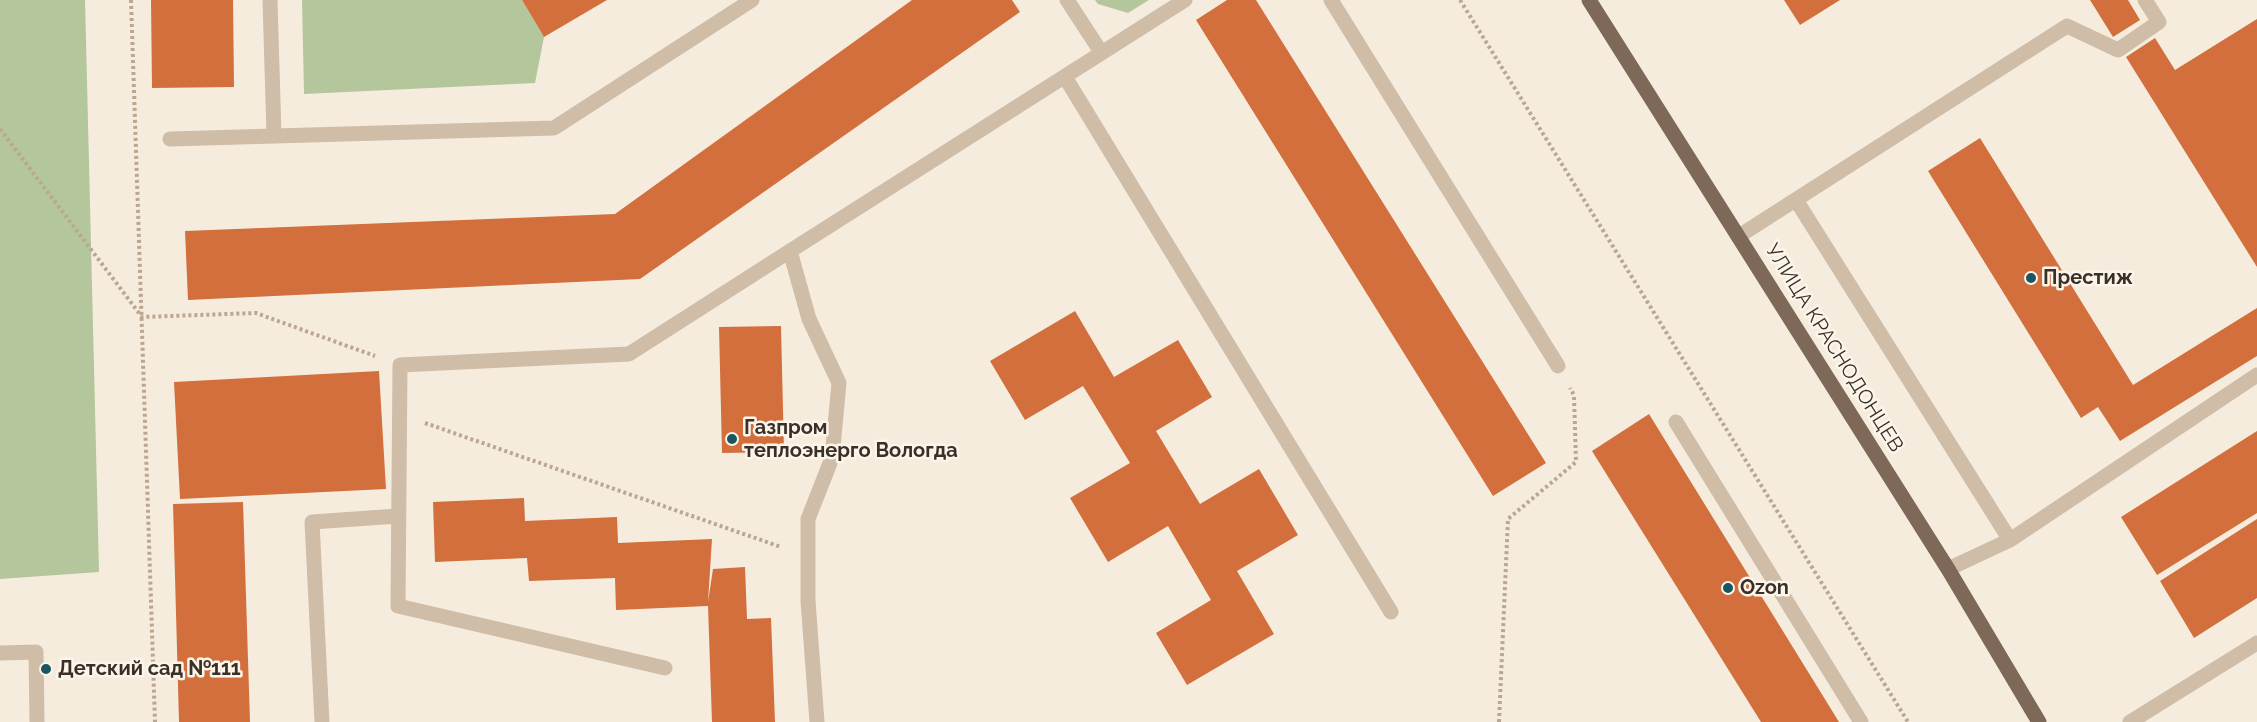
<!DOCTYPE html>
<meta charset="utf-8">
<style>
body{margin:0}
canvas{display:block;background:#f5ecdd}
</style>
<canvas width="2257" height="722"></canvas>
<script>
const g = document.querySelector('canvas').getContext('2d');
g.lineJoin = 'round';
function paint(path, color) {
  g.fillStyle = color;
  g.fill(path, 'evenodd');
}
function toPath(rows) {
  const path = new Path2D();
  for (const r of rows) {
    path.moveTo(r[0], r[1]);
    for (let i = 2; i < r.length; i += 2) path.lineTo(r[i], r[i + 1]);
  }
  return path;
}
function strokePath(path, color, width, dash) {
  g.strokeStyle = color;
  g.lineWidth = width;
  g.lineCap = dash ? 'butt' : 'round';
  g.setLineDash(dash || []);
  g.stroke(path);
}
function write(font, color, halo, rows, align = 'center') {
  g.font = font + ' Raleway,sans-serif';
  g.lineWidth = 5;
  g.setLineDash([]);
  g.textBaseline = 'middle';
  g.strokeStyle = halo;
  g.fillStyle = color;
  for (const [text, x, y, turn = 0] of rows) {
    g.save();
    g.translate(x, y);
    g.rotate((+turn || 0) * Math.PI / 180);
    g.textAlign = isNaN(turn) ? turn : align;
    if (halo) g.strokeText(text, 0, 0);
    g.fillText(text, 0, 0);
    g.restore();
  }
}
const green = toPath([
 [0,0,85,0,99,572,0,579],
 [302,0,522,0,544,37,535,83,304,94],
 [1095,0,1149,0,1128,13,1098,4]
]);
const building = toPath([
 [151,0,233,0,234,87,152,88],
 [522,0,607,0,544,37],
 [912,0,1012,0,1020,12,640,279,188,300,185,231,615,214],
 [1227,0,1256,0,1546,463,1493,496,1196,20],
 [1784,0,1840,0,1800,25],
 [2090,0,2128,0,2140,20,2113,37],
 [2257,19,2257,267,2126,57,2155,38,2175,70],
 [1980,138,2133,385,2257,308,2257,356,2120,441,2098,407,2081,418,1928,171],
 [1075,311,1114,377,1178,340,1212,397,1156,431,1200,504,1259,469,1298,535,1237,571,1274,634,1187,685,1156,633,1211,600,1168,526,1108,562,1070,498,1130,463,1083,386,1025,420,990,361],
 [781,326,784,452,722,453,719,327],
 [379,371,386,489,180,499,174,382],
 [1649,414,1839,722,1761,722,1592,451],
 [2257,431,2257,513,2157,575,2121,517],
 [524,498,525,521,617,517,618,543,712,539,708,602,713,569,745,567,747,619,771,618,775,722,712,722,708,606,616,610,615,578,529,581,527,558,435,562,433,502],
 [243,502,250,722,179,722,173,504],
 [2257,519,2257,598,2194,638,2160,581]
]);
const path = toPath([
 [131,0,155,722],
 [1460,0,1908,722],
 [0,129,142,317,256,313,375,356],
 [425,423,781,547],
 [1499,722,1508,519,1576,462,1574,395,1570,388]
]);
const minor = toPath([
 [270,0,274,135],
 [1067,0,1101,52],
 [1331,0,1558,366],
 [1065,77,1391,612],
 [170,139,554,128,752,0],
 [1796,200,2010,540],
 [1739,236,2067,26,2118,50,2159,22,2145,0],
 [790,251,1185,0],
 [1676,422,1861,722],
 [1948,569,2010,540,2257,375],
 [0,653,36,652,37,722],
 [665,668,398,606,400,365,629,354,790,251,809,319,839,383,832,458,808,519,808,601,817,722],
 [322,722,312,522,398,516],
 [2130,722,2257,643]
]);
const major = toPath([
 [1589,0,1948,569,2039,722]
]);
const markers = [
 [2031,278,6,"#195661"],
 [732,439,6,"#195661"],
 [1728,588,6,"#195661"],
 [46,669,6,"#195661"]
];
const poiNames = [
 ["Престиж",2043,278],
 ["Газпром",744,428],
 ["теплоэнерго Вологда",744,451],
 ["Ozon",1740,588],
 ["Детский сад №111",58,669]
];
const streetNames = [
 ["УЛИЦА КРАСНОДОНЦЕВ",1834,348,58]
];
paint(green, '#b4c69b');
paint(building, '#d36f3d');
strokePath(path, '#bba791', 4, [3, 3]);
strokePath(minor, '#cfbda7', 15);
strokePath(major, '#7e6858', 15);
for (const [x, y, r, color] of markers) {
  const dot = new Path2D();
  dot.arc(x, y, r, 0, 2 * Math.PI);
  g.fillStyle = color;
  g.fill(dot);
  strokePath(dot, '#fcf5ea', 2);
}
write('bold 20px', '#3b3028', '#fcf5ea', poiNames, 'left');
write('20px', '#3b3028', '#fcf5ea', streetNames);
</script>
